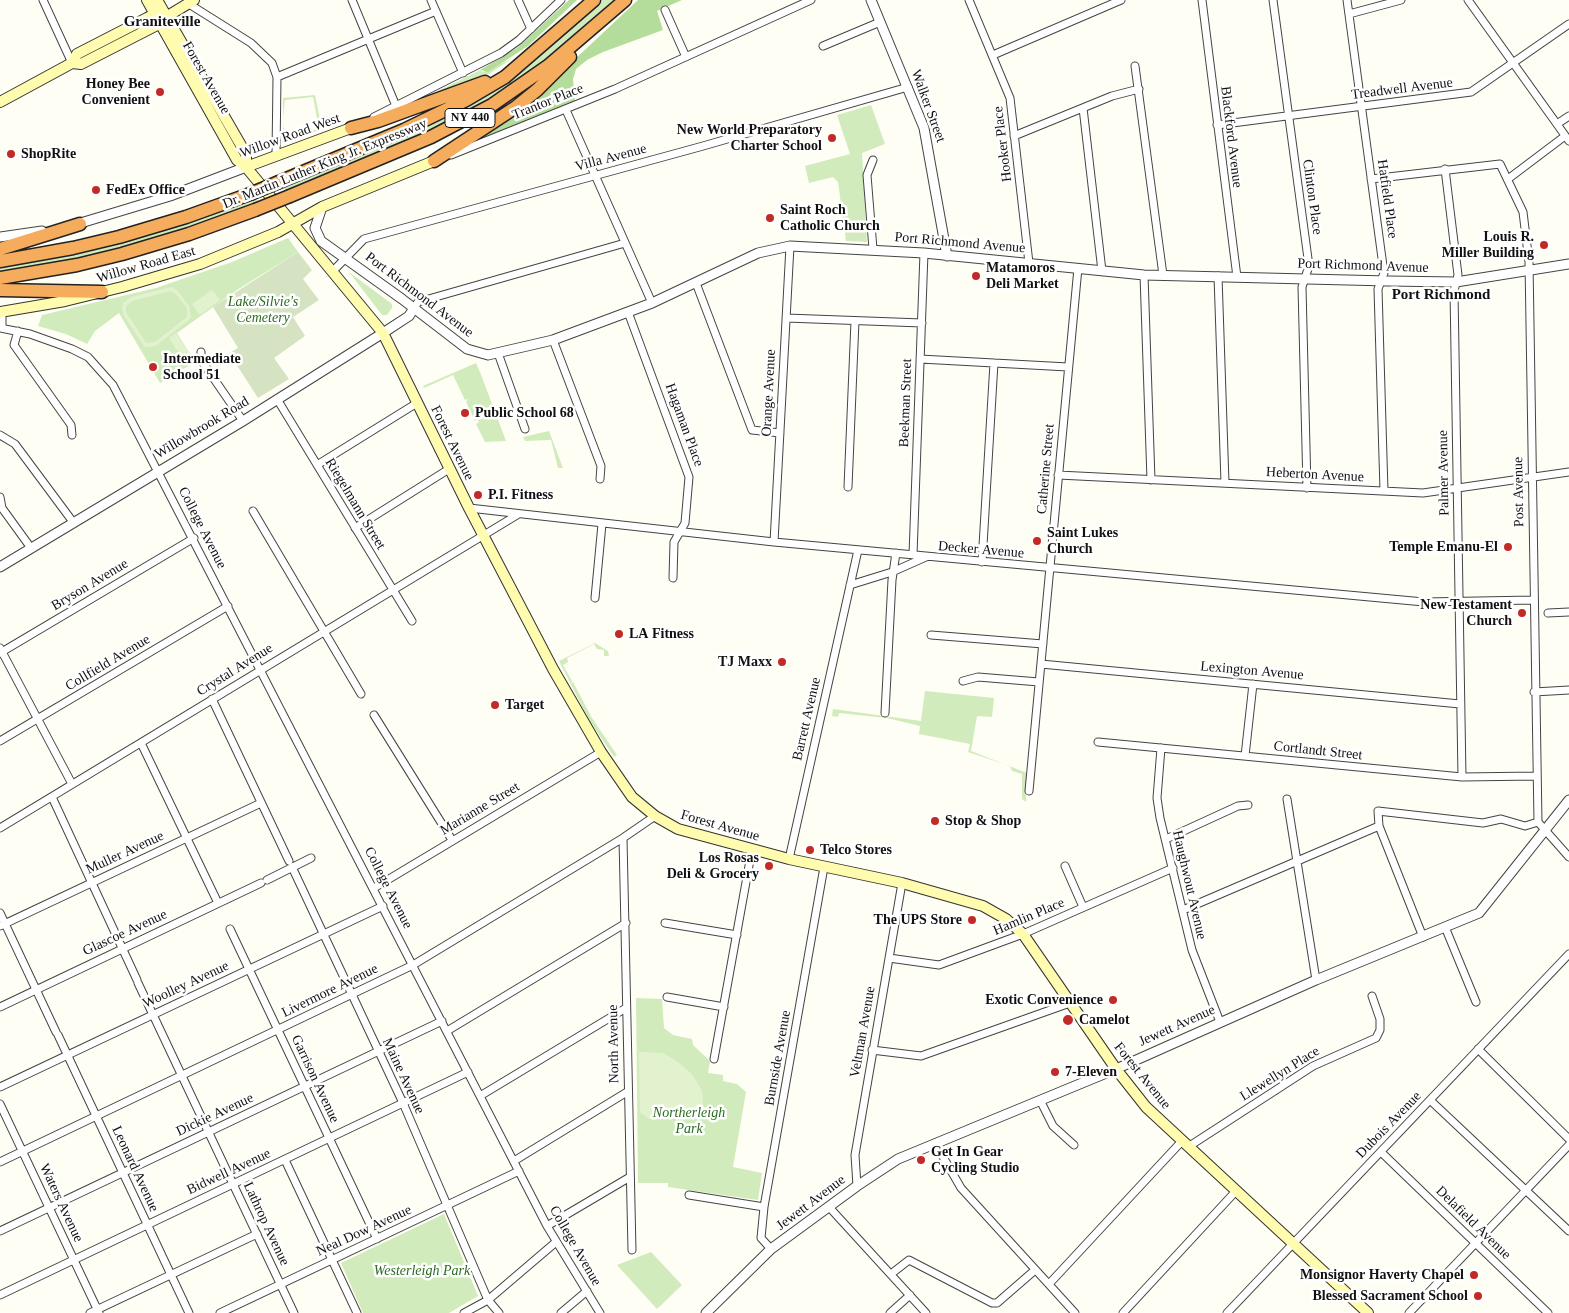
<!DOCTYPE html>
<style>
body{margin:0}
canvas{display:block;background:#fffef4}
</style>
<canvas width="1569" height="1313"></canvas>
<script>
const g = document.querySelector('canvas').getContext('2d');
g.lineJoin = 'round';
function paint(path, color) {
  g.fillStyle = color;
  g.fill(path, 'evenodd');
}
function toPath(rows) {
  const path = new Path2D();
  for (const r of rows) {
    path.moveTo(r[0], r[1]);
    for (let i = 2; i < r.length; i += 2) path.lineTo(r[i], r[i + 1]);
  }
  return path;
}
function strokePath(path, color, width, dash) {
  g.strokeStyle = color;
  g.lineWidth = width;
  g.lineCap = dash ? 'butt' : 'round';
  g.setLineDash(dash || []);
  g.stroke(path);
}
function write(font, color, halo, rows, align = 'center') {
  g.font = font + ' "Times New Roman",serif';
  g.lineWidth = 5;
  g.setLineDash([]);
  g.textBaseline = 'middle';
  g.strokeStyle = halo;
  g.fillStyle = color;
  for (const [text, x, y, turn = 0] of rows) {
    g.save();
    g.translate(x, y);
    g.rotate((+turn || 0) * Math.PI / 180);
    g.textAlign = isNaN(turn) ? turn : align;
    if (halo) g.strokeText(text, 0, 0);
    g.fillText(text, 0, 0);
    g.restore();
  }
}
const green = toPath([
 [603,0,615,0,577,35,519,82,450,123,287,192,282,186,479,97,483,98,551,47],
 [513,58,483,78,414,103,480,70,483,72],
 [315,95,322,129,284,143,283,123,286,140,319,128,313,97,285,100,283,118,283,98],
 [871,105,885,144,862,153,867,242,846,241,838,182,833,177,809,183,805,166,850,154,837,115],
 [254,197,260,203,227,216,97,255,0,274,0,266],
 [288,238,298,252,237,290,177,333,195,362,160,383,119,313,95,331,87,344,66,334,38,326,42,315,156,288,232,262],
 [349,272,392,304,392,308,387,315,382,315],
 [476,363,480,372,506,441,485,442,476,424,479,422,477,419,475,421,466,402,468,399,465,400,453,375,424,388,423,386],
 [549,431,563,468,558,468,551,440,525,441,523,437],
 [595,643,608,651,609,656,604,656,604,650,597,649,594,644,567,658,568,662,563,665,572,681,571,683,573,682,592,718,617,755,614,757,589,720,559,661],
 [925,691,994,698,992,717,977,716,971,751,1027,773,1026,802,1022,799,1022,774,1012,771,1010,766,968,752,970,744,919,734,920,726,887,718,839,713,838,717,832,716,833,709,921,721],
 [636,998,662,999,664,1028,673,1035,692,1039,693,1045,710,1061,708,1073,723,1075,723,1081,737,1084,746,1092,733,1167,762,1173,758,1200,668,1187,668,1183,638,1183],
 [444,1214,478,1296,449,1313,363,1313,341,1263],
 [651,1252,682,1285,657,1309,617,1265]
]);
const forest = toPath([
 [569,0,577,0,528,46,488,72,480,70,517,48],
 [638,0,682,0,657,11,663,30,603,52,587,60,576,69,573,79,575,104,477,141,538,94]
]);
const cemetery = toPath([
 [298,252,312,270,303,279,319,300,293,317,305,336,274,358,289,379,258,398,229,353,238,348,213,307]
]);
const pitch = toPath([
 [172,287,178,291,189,306,191,318,157,345,150,347,144,346,124,316,122,309,123,303,131,297],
 [170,291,176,294,187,308,187,317,155,342,146,343,126,312,126,306,132,301],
 [212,290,220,300,200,315,192,304],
 [176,333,195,362,188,367,169,338],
 [639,1052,663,1053,678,1062,692,1074,702,1091,704,1114,649,1119,640,1112]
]);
const minor = toPath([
 [43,0,72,63],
 [352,0,396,106],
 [431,0,463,73],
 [518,0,531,29],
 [969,0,1010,98,1029,263],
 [1202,0,1237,277],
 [1273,0,1309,266,1302,287,1307,488],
 [1347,0,1384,273,1378,289,1384,491],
 [1468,0,1569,141],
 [189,4,251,43,272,63,277,77,276,155],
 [665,10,686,57],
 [1349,14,1401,0],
 [823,46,880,22],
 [993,55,1121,0],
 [1135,66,1163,275],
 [277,77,436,11],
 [1083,108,1102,271],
 [566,110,652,303],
 [374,117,501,53,519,40,561,0],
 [1557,124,1569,116],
 [1217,125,1471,92,1569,24],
 [1014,136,1112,96,1139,89],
 [451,155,615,89,811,0],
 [1445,169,1458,275,1454,291,1462,777],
 [1371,179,1500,164,1523,212,1529,262,1538,822,1569,857],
 [1508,179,1565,136],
 [873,249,867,175,873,160],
 [333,271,364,239,703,146,908,87],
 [1144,275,1151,480],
 [1218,276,1225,483],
 [696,283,752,430,780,433],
 [414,308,418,302,625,243],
 [628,312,689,477,685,523,674,542,673,578],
 [786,318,922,323],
 [0,328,30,334,72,349,88,357,113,385,547,1226,600,1313],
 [2,328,2,311],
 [18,331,14,345,71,425,72,435],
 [553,340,601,466,600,479],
 [201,352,201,360,243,421],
 [498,353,525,429],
 [920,359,1068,367],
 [277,399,412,621],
 [0,435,15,444,73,522],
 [317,465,417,403],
 [1058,475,1423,493,1569,472],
 [848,487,855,321],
 [0,497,2,508,31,548],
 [469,508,774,542,1424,602,1533,600],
 [253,511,361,694],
 [355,528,449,469],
 [774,542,790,246],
 [913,555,924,253],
 [982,562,994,363],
 [850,585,892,572,926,557],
 [595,598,602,524],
 [1548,613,1569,612],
 [931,635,1043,644],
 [0,648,72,784],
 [0,653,194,538],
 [1041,664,1460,704],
 [963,681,978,677,1039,682],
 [1534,692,1569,690],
 [212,699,289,861],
 [885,713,892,580,896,553],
 [374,715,452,840],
 [0,741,228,606],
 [1098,742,1462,777,1536,776],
 [141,743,218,903],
 [1161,748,1157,798,1160,818,1192,950,1220,1022],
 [1245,756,1253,684],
 [1029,791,1078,268],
 [52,797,137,980],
 [1287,799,1316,980],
 [0,828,517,515],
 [623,838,632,1250],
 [1166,839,1238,806,1248,805],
 [789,859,858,550],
 [1065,866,1083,907],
 [292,867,403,1103,488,1300,499,1313],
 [267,880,311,858],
 [374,888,601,752],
 [1183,910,1379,826],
 [0,913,56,1032],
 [665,923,737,935],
 [0,926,261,803],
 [1445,927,1476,1002],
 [230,929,377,1239],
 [1423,937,1379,826,1378,811,1483,823,1501,819,1525,826,1538,822],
 [889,958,939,965,1023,934,1173,868],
 [138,983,294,1313],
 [667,997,724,1007],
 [0,1007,261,883],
 [447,1031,626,923],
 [58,1035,189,1313],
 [1478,1049,1569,1139],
 [872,1050,921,1056,1070,1003],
 [714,1059,752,849],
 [0,1087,383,906],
 [480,1096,626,1008],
 [1040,1100,1053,1126,1074,1145],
 [1430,1100,1569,1231],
 [0,1104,99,1313],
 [935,1143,961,1188,1075,1313],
 [1188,1147,1313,1066,1376,1038,1380,1030,1380,1019,1372,996],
 [1381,1152,1548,1313],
 [285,1160,357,1313],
 [514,1161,627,1092],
 [0,1162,413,965,623,838,655,816],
 [857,1186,855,1155,902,883],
 [689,1195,764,1207],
 [829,1207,926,1313],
 [547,1226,630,1177],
 [0,1231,442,1021],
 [771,1249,761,1238,764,1207,824,867],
 [891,1274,909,1260,992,1303,997,1303,1035,1270],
 [1049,1284,1182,1141],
 [0,1295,468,1072],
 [90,1313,257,1234],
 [220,1313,519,1171],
 [464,1313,488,1300,556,1242],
 [561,1313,587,1291],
 [890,1313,910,1295],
 [1123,1313,1236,1191],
 [1227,1313,1569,954],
 [1409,1313,1569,1145]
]);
const tertiary = toPath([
 [871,0,924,128,947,256],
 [322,207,315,228,321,241,402,299,467,349,488,355,553,340,652,303,758,253,790,246,924,253,1144,275,1388,281,1456,282,1569,264],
 [74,225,170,196,246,167],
 [0,237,42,231],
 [0,567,243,421,383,333,409,316,414,308],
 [706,1313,771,1249,857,1186,898,1159,1116,1069,1316,980,1479,913,1569,800]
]);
const secondary = toPath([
 [147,0,237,160,246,167,383,333,469,508,553,669,601,752,632,797,655,816,678,829,789,859,902,883,983,906,1006,919,1023,934,1116,1069,1146,1107,1368,1313],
 [157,0,246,154,246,167],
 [72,63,81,64,159,24,166,17,194,0],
 [0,102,72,63,77,54,147,18,154,14,166,17],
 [246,167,351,128],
 [0,312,65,301,122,287,200,264,278,232,322,207,434,161]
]);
const motorway = toPath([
 [351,128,378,121,485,82],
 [434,161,516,107,537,90,570,57],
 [279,182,404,130,466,100,505,77,594,0],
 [290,196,431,137,492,105,548,66,625,0],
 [0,249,80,224],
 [0,261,73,248,119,237,186,217,250,194],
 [0,278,77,265,122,254,189,234,255,210],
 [0,290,102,292]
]);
const motorwayBridge = toPath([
 [250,194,279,182],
 [255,210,290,196]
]);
const markers = [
 [160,92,5,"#c32926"],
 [832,138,5,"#c32926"],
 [11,154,5,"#c32926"],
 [96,190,5,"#c32926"],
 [770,218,5,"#c32926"],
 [1544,245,5,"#c32926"],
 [976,276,5,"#c32926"],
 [153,367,5,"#c32926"],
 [465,413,5,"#c32926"],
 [478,495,5,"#c32926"],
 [1037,541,5,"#c32926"],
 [1508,547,5,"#c32926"],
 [1522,613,5,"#c32926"],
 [619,634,5,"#c32926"],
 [782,662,5,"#c32926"],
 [495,705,5,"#c32926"],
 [935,821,5,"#c32926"],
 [810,850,5,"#c32926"],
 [769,866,5,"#c32926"],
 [972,920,5,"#c32926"],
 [1113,1000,5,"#c32926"],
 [1068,1020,6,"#c32926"],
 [1055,1072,5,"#c32926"],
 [921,1160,5,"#c32926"],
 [1474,1275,5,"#c32926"],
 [1478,1296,5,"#c32926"]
];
const shields = [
 [470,118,50]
];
const shieldNames = [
 ["NY 440",470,118]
];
const streetNames = [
 ["Forest Avenue",206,78,60],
 ["Treadwell Avenue",1402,89,-7],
 ["Trantor Place",548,102,-22],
 ["Walker Street",928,106,70],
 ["Willow Road West",290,136,-20],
 ["Blackford Avenue",1231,137,83],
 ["Hooker Place",1003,144,-97],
 ["Villa Avenue",611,158,-15],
 ["Dr. Martin Luther King Jr. Expressway",325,164,-22],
 ["Clinton Place",1312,197,82],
 ["Hatfield Place",1387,199,82],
 ["Port Richmond Avenue",960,243,5],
 ["Willow Road East",146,265,-16],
 ["Port Richmond Avenue",1363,266,2],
 ["Port Richmond Avenue",419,295,37],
 ["Orange Avenue",769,393,-87],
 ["Beekman Street",906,403,-88],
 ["Hagaman Place",684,425,70],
 ["Willowbrook Road",202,428,-31],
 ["Forest Avenue",452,443,64],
 ["Catherine Street",1046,469,-85],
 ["Palmer Avenue",1444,473,-91],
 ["Heberton Avenue",1315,475,3],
 ["Post Avenue",1519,492,-91],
 ["Riegelmann Street",355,504,59],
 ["College Avenue",202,528,63],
 ["Decker Avenue",981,550,5],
 ["Bryson Avenue",90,585,-31],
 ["Collfield Avenue",108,663,-31],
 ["Crystal Avenue",235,670,-32],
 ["Lexington Avenue",1252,671,5],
 ["Barrett Avenue",807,719,-77],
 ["Cortlandt Street",1318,751,6],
 ["Marianne Street",480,809,-31],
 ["Forest Avenue",720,826,16],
 ["Muller Avenue",125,853,-25],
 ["Haughwout Avenue",1189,885,77],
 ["College Avenue",388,888,63],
 ["Hamlin Place",1029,917,-23],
 ["Glascoe Avenue",125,933,-25],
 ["Woolley Avenue",186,985,-25],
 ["Livermore Avenue",330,991,-26],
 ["Jewett Avenue",1177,1026,-24],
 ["Veltman Avenue",863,1032,-80],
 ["North Avenue",614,1044,-91],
 ["Burnside Avenue",778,1058,-80],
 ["Llewellyn Place",1280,1074,-32],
 ["Maine Avenue",403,1076,65],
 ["Forest Avenue",1142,1076,51],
 ["Garrison Avenue",315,1079,65],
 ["Dickie Avenue",215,1115,-25],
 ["Dubois Avenue",1389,1125,-46],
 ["Leonard Avenue",135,1169,65],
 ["Bidwell Avenue",229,1172,-25],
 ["Waters Avenue",61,1203,65],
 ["Jewett Avenue",811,1203,-37],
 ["Delafield Avenue",1473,1223,44],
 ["Lathrop Avenue",266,1224,65],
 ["Neal Dow Avenue",364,1231,-25],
 ["College Avenue",575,1246,60]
];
const poiNames = [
 ["Honey Bee",150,84,"right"],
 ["Convenient",150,100,"right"],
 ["New World Preparatory",822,130,"right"],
 ["Charter School",822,146,"right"],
 ["ShopRite",21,154],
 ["FedEx Office",106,190],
 ["Saint Roch",780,210],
 ["Catholic Church",780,226],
 ["Louis R.",1534,237,"right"],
 ["Miller Building",1534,253,"right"],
 ["Matamoros",986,268],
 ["Deli Market",986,284],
 ["Intermediate",163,359],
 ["School 51",163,375],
 ["Public School 68",475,413],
 ["P.I. Fitness",488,495],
 ["Saint Lukes",1047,533],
 ["Church",1047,549],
 ["Temple Emanu-El",1498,547,"right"],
 ["New Testament",1512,605,"right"],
 ["Church",1512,621,"right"],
 ["LA Fitness",629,634],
 ["TJ Maxx",772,662,"right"],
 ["Target",505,705],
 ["Stop & Shop",945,821],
 ["Telco Stores",820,850],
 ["Los Rosas",759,858,"right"],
 ["Deli & Grocery",759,874,"right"],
 ["The UPS Store",962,920,"right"],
 ["Exotic Convenience",1103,1000,"right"],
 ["Camelot",1079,1020],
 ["7-Eleven",1065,1072],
 ["Get In Gear",931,1152],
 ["Cycling Studio",931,1168],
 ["Monsignor Haverty Chapel",1464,1275,"right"],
 ["Blessed Sacrament School",1468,1296,"right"]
];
const parkNames = [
 ["Lake/Silvie's",263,302],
 ["Cemetery",263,318],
 ["Northerleigh",689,1113],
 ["Park",689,1129],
 ["Westerleigh Park",422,1271]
];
const neighbourhoodNames = [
 ["Graniteville",162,22],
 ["Port Richmond",1441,295]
];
paint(green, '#d1ebbc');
paint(forest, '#b4dc9b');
paint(cemetery, '#d6e3c3');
paint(pitch, '#e3f2ce');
strokePath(minor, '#444', 9);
strokePath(tertiary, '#444', 11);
strokePath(secondary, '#333', 12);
strokePath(motorway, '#222', 15);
strokePath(minor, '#fff', 7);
strokePath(tertiary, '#fff', 9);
strokePath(secondary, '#fffcaf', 10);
strokePath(motorway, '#f5ac5c', 12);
strokePath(motorwayBridge, '#222', 15, []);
strokePath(motorwayBridge, '#f5ac5c', 12);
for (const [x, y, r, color] of markers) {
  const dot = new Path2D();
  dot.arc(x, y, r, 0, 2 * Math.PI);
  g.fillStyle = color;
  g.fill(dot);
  strokePath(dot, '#fff', 2);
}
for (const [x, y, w] of shields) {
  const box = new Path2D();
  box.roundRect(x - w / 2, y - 9.5, w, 19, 4);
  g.fillStyle = '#fff';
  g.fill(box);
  strokePath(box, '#111', 1);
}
write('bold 12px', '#111', null, shieldNames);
write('14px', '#111', '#fff', streetNames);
write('bold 14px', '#111', '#fff', poiNames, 'left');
write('italic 14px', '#296a1f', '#fff', parkNames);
write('bold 15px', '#111', '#fff', neighbourhoodNames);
</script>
